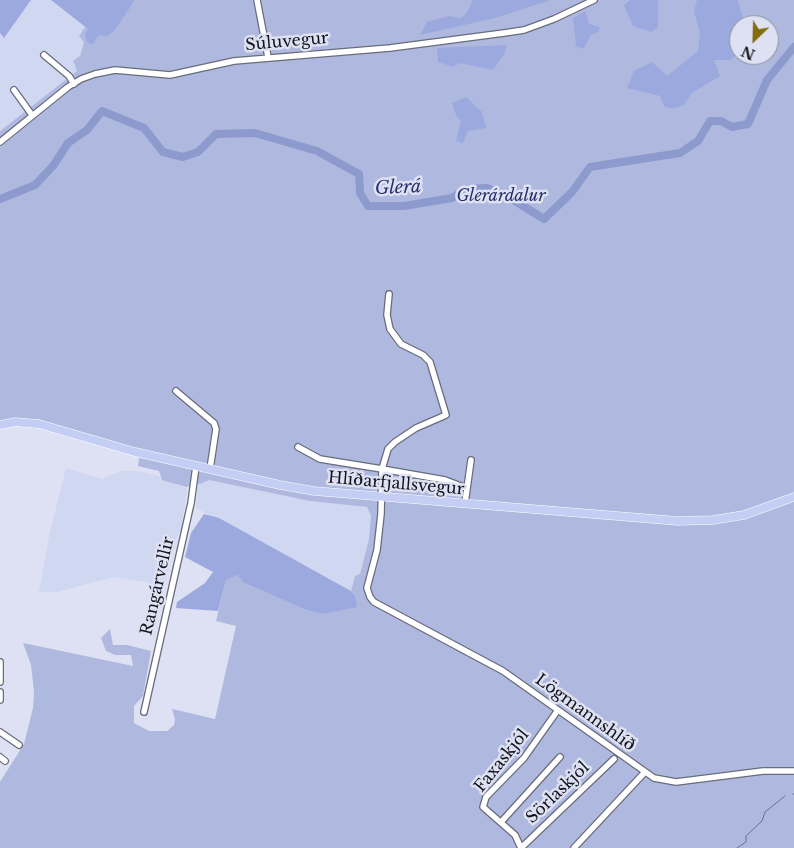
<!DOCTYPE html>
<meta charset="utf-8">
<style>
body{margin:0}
#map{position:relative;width:794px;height:848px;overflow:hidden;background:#dde1f3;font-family:"Libre Baskerville",serif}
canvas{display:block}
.north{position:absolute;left:729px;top:15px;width:50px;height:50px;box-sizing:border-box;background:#dde1f3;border:1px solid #8c8f9c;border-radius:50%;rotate:204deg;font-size:14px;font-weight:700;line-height:20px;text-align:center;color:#121319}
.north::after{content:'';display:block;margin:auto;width:18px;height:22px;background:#836b06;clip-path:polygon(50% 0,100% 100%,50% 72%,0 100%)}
</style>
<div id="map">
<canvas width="794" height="848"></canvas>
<div class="north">N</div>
</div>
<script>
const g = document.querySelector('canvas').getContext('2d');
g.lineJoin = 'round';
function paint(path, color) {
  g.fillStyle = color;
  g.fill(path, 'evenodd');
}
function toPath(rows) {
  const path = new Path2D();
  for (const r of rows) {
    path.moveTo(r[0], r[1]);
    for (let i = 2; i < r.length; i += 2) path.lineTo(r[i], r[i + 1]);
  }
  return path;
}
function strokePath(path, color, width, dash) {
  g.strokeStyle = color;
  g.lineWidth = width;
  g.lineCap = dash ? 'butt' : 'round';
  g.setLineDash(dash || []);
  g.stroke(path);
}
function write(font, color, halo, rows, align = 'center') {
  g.font = font + ' "Libre Baskerville",serif';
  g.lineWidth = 5;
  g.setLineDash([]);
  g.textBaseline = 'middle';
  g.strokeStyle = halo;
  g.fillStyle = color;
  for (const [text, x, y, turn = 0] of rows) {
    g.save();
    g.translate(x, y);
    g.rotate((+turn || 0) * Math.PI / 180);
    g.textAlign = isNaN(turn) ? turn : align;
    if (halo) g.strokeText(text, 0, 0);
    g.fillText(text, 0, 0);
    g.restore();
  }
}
const built = toPath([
 [31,0,51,0,85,27,79,35,84,42,80,56,73,62,77,71,0,131,0,34,4,37],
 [66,468,102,479,121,471,136,471,155,475,187,489,181,530,177,537,163,589,146,582,114,577,57,592,39,592,50,532],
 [209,480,310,501,367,507,372,516,369,539,360,574,355,576,351,591,196,508,197,487,202,481]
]);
const green = toPath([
 [135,0,794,0,794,848,0,848,0,782,24,744,33,708,34,692,31,665,23,643,133,666,131,655,115,655,106,651,101,638,110,629,113,645,127,645,151,651,143,696,134,706,134,723,149,731,167,731,174,725,175,719,172,709,215,719,236,626,216,621,226,579,238,575,323,614,341,609,355,595,351,591,355,576,360,574,369,539,371,516,367,507,310,501,209,480,200,484,186,487,162,480,159,471,138,466,140,451,42,423,0,423,0,147,62,95,83,82,80,76,0,139,0,131,77,71,73,61,80,56,84,42,79,36,85,27,99,35,126,12],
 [739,25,769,25,769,55,739,55]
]);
const forest = toPath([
 [0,0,31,0,4,38,0,33],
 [51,0,135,0,114,31,107,36,99,35,93,44,88,43,85,35,88,29],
 [473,0,551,0,495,18,420,35,427,22,448,16,461,18,467,13],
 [630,0,658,0,658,27,651,32,633,26,624,5],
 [697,0,737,0,743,16,732,33,739,51,731,60,714,60,720,76,692,93,684,105,672,109,664,106,660,96,627,88,634,71,652,62,667,76,698,51,700,33,694,11],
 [585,11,589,24,600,27,598,32,591,35,583,49,576,46,573,18],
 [507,45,504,54,493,70,460,63,453,67,438,62,437,48],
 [466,97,482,112,486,128,468,131,463,143,456,141,461,121,456,115,452,103],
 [204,514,219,518,351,591,355,595,357,607,323,614,307,610,243,582,238,575,226,580,218,611,176,608,177,602,205,583,213,572,185,557,191,533]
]);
const stream = toPath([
 [793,794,794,794],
 [737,848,746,842,746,836,762,821,765,812,785,796]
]);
const river = toPath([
 [0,199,35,185,53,166,68,143,87,130,102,111,144,128,163,152,183,157,198,152,216,134,255,133,317,151,359,174,360,193,368,206,404,206,452,198,467,189,487,188,507,196,544,219,572,192,590,167,680,153,698,141,710,121,721,121,732,127,748,124,767,80,794,47]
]);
const minor = toPath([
 [257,0,268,57],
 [44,55,69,76,74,84],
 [14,90,32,115],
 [0,142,68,87,81,79,95,74,115,70,170,75,234,61,390,48,504,33,524,30,554,19,594,0],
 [389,294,387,315,390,329,401,344,423,355,430,362,446,415,416,428,395,442,388,449,382,469,445,480,466,488],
 [176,391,214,423,216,429,210,469],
 [298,447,320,459,382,469,381,514,377,550,367,588,370,597,374,602,503,671,654,778,676,782,763,771,794,771],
 [465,503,471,460],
 [0,682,0,662],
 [0,692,0,700],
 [144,712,191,503,196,466],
 [0,732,19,745],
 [0,757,5,761],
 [502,821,560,757],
 [521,848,515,835,483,807,486,797,524,758,558,710],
 [521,848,614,759],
 [574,848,645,772]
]);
const major = toPath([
 [0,425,15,422,39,424,135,452,280,485,314,491,678,521,713,520,744,515,794,497]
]);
const streetNames = [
 ["Súluvegur",287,42,-5],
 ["Hlíðarfjallsvegur",396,484,5],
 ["Rangárvellir",158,586,-77],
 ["Lögmannshlíð",585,713,36],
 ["Faxaskjól",502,761,-51],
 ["Sörlaskjól",558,793,-44]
];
const parkNames = [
 ["Glerárdalur",501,196]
];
const waterNames = [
 ["Glerá",398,188,-2]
];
paint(built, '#d0d7f0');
paint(green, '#afb9df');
paint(forest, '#9ca9de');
strokePath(stream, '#687297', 1);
strokePath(river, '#8d9acd', 8);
strokePath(minor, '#686c7b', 8);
strokePath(major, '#fff', 9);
strokePath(minor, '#fff', 5.5);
strokePath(major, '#c4cdf4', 8);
write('16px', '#121319', '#dde1f3', streetNames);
write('italic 16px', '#242c69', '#dde1f3', parkNames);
write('italic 18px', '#28306e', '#dde1f3', waterNames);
</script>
